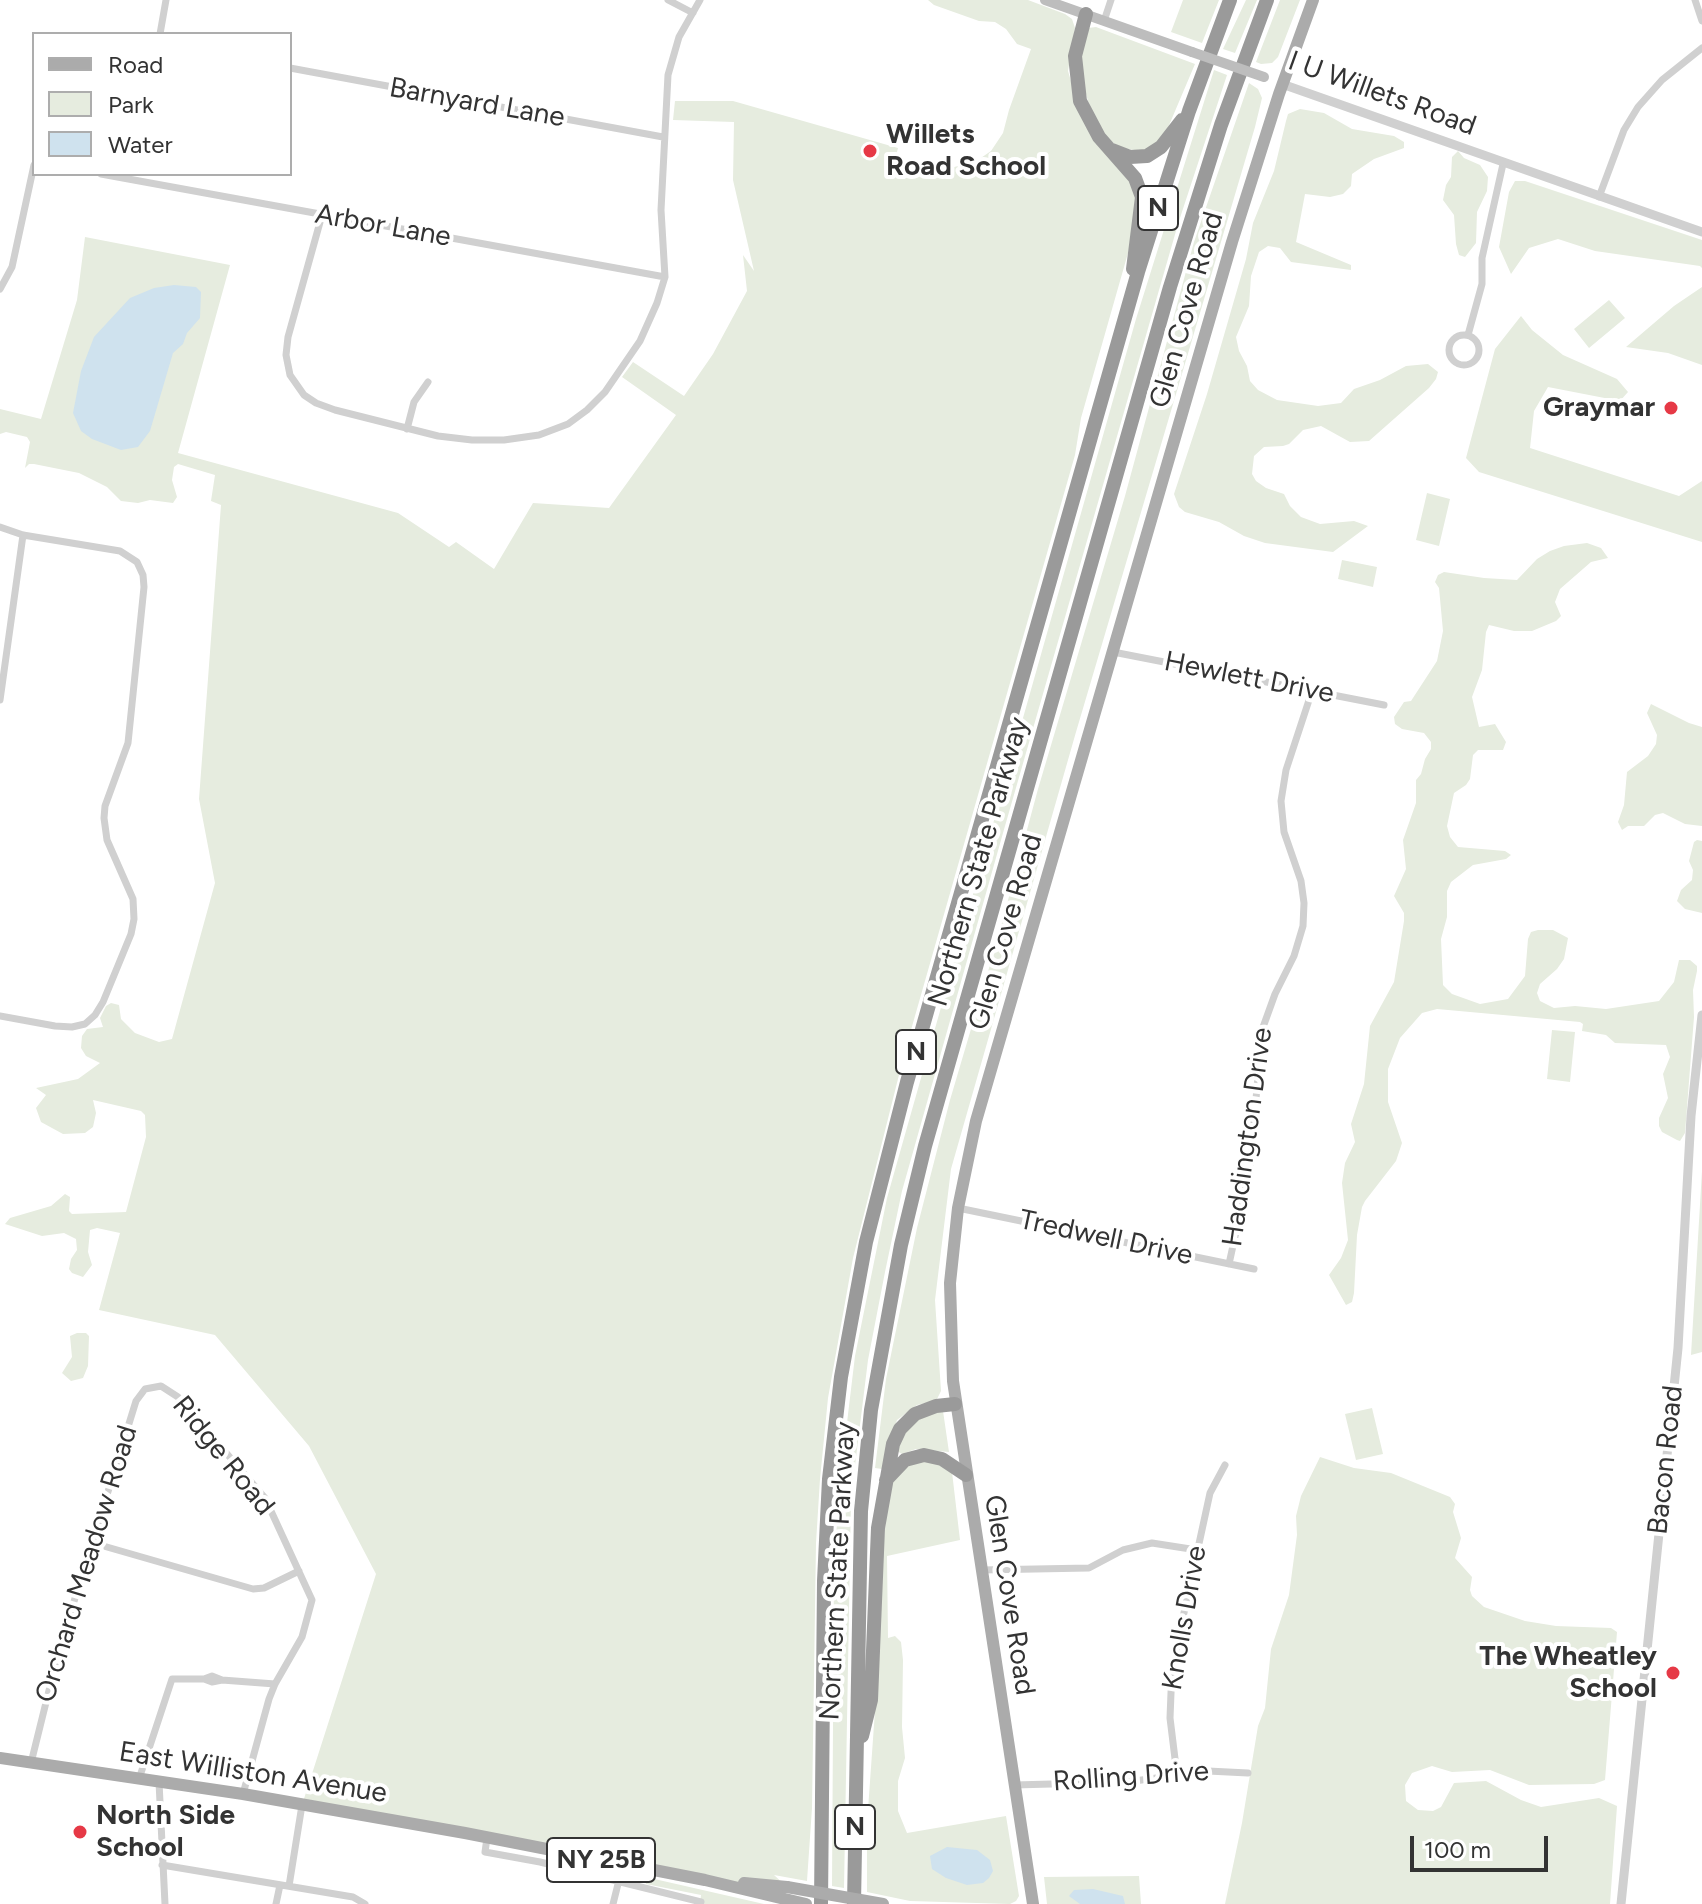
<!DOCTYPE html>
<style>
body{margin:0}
#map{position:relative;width:1702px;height:1904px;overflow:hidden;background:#fff;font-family:Figtree,sans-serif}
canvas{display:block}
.legend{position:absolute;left:32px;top:32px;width:260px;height:144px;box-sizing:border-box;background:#fff;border:2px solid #adadad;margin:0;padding:10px 14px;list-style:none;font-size:24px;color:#333}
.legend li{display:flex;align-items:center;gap:16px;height:40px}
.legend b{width:40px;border:2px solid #adadad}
.scale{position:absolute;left:1410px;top:1836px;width:138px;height:36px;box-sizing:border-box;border:4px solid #333;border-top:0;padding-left:10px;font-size:24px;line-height:28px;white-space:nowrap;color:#333;-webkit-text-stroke:6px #fff;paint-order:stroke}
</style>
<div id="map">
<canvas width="1702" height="1904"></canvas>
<ul class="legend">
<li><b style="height:10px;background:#ababab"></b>Road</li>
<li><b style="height:22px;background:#e6ecdf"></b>Park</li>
<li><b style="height:22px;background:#cfe2ee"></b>Water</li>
</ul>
<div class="scale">100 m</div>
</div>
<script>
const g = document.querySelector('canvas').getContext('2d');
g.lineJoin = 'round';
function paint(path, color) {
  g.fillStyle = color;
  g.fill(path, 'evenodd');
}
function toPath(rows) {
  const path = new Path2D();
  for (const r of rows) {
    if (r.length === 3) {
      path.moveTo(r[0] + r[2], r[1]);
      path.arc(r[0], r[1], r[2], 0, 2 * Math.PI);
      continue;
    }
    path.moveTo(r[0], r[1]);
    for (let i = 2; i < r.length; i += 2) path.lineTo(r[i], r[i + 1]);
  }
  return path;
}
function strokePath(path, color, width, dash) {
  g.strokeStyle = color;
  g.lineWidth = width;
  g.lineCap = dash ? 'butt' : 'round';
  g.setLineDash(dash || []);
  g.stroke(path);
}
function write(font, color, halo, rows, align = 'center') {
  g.font = font + ' Figtree,sans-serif';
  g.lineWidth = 8;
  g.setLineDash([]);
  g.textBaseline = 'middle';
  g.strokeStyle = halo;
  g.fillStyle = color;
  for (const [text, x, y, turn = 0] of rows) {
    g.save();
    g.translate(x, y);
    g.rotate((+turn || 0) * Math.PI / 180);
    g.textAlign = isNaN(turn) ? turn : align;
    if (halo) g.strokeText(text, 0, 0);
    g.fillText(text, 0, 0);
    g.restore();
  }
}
const green = toPath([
 [928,0,1028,0,1065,14,1072,19,1075,28,1068,71,1081,115,1131,181,1140,199,1128,253,1081,418,1075,455,905,1051,853,1258,828,1398,820,1479,816,1543,812,1808,807,1881,774,1875,787,1887,705,1880,302,1805,376,1574,309,1446,215,1335,99,1310,120,1233,97,1228,90,1230,88,1252,92,1265,83,1277,72,1273,69,1269,71,1259,77,1250,76,1239,64,1233,42,1236,5,1224,10,1218,51,1206,65,1194,70,1197,69,1211,72,1214,126,1212,146,1137,145,1115,141,1111,93,1100,96,1113,93,1127,85,1133,63,1134,41,1122,36,1108,46,1095,36,1088,78,1079,100,1063,86,1056,81,1048,82,1036,87,1029,103,1027,100,1018,106,1006,111,1003,119,1005,121,1019,135,1033,159,1042,172,1039,215,883,199,799,221,505,211,501,215,475,178,464,174,467,172,480,177,497,173,503,150,500,138,503,121,501,107,487,79,473,34,464,29,464,25,468,30,442,27,437,6,432,0,434,0,409,41,419,77,300,85,237,230,265,178,453,398,513,449,547,456,542,494,569,533,503,609,508,676,415,622,377,633,362,684,396,713,354,747,291,743,255,754,271,733,180,734,122,673,120,675,101,733,101,898,148,896,156,928,168,931,163,950,168,975,162,991,151,1003,133,1009,110,1031,49,1017,44,1006,29,995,22,979,21,934,5],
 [1183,0,1219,0,1202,43,1171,32],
 [1246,0,1257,0,1235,53,1223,49],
 [1280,0,1300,0,1278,57,1272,63,1261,64,1256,62],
 [1096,27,1195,64,1167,130,1160,141,1142,151,1119,148,1103,134,1093,119,1081,76,1083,36,1088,28],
 [1214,70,1227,75,1178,224,1003,833,902,1191,885,1272,868,1360,851,1498,844,1888,832,1886,834,1566,840,1481,855,1356,887,1198,1136,319],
 [1249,83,1258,89,1262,98,1255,127,1076,732,951,1169,935,1300,941,1391,936,1401,917,1405,897,1420,882,1469,875,1468,886,1379,917,1228,950,1100,997,941,1038,789,1125,496,1194,242],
 [1300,109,1324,113,1352,129,1394,136,1404,142,1404,148,1374,159,1352,174,1351,186,1343,194,1330,197,1305,194,1296,242,1351,265,1351,270,1291,262,1280,248,1268,246,1259,252,1251,276,1249,306,1236,337,1239,351,1247,366,1250,381,1258,390,1277,400,1318,406,1341,403,1354,389,1380,380,1406,366,1428,364,1438,372,1436,379,1429,388,1369,441,1350,442,1321,426,1303,430,1289,444,1283,446,1264,447,1254,456,1252,474,1256,481,1266,488,1284,494,1290,506,1301,517,1320,524,1354,521,1368,526,1333,552,1265,543,1244,536,1219,522,1185,512,1179,507,1174,494,1207,394,1246,259,1253,223,1274,171,1286,121,1288,114],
 [1458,151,1464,158,1480,165,1488,177,1487,191,1477,212,1476,243,1465,257,1459,255,1456,244,1454,215,1443,200,1446,185,1451,177,1452,157],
 [1515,181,1525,181,1702,240,1702,268,1700,266,1595,251,1558,239,1529,248,1511,274,1499,247,1509,192],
 [1702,287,1702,365,1668,353,1626,347,1674,306],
 [1609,300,1625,318,1589,348,1574,329],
 [1521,316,1532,330,1563,355,1617,379,1628,392,1620,401,1548,387,1534,411,1530,448,1679,496,1702,481,1702,542,1479,472,1466,458,1495,349],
 [1427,493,1450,499,1439,546,1416,540],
 [1587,543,1601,548,1608,558,1591,562,1560,589,1555,602,1561,616,1556,621,1532,631,1514,631,1489,625,1486,632,1482,670,1472,697,1479,727,1495,724,1506,742,1503,750,1478,750,1473,755,1470,779,1466,785,1454,793,1447,826,1450,837,1458,847,1505,851,1511,855,1506,859,1473,865,1451,882,1447,891,1447,917,1441,939,1443,985,1452,994,1480,1004,1508,999,1525,976,1528,939,1531,932,1538,930,1553,930,1568,938,1564,959,1557,969,1540,984,1537,993,1540,1001,1554,1008,1575,1006,1606,1009,1659,1001,1674,982,1679,960,1690,960,1697,966,1697,971,1693,990,1694,1017,1685,1133,1680,1141,1677,1140,1662,1132,1659,1126,1659,1118,1668,1098,1663,1074,1670,1057,1666,1045,1615,1043,1606,1035,1582,1031,1583,1024,1580,1022,1437,1009,1422,1013,1400,1038,1388,1069,1388,1102,1402,1143,1396,1161,1365,1201,1362,1207,1357,1235,1354,1293,1352,1302,1346,1305,1329,1275,1341,1258,1348,1240,1342,1183,1345,1163,1355,1142,1351,1124,1364,1084,1370,1026,1394,982,1404,921,1404,913,1394,896,1406,869,1403,840,1416,803,1416,780,1421,774,1425,759,1431,749,1431,742,1424,733,1402,729,1395,724,1394,717,1404,702,1411,701,1437,661,1443,631,1439,588,1435,582,1438,575,1444,572,1484,578,1517,580,1537,559,1550,551,1564,546],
 [1342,560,1377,567,1373,587,1338,579],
 [1651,704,1689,723,1702,727,1702,826,1685,824,1663,813,1655,815,1644,826,1628,826,1622,830,1618,822,1624,805,1627,772,1648,756,1656,744,1657,735,1647,713],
 [1697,840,1702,841,1702,913,1685,909,1677,901,1681,890,1692,880,1693,870,1689,861,1694,842],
 [1552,1030,1575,1032,1570,1082,1547,1079],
 [1702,1171,1702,1352,1691,1355],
 [77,1333,86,1333,89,1336,88,1366,83,1378,71,1381,62,1373,72,1357,70,1336],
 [1372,1408,1383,1454,1356,1460,1345,1414],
 [943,1411,949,1452,916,1449,902,1454,895,1450,900,1437,924,1413],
 [1320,1457,1354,1468,1391,1473,1450,1497,1455,1504,1453,1512,1461,1538,1455,1558,1472,1577,1470,1590,1472,1596,1484,1607,1525,1621,1556,1626,1611,1628,1617,1632,1605,1780,1594,1784,1529,1785,1490,1770,1452,1772,1432,1766,1412,1773,1405,1785,1406,1801,1418,1810,1433,1811,1441,1807,1454,1783,1486,1781,1521,1800,1541,1807,1599,1798,1617,1806,1610,1904,1225,1904,1242,1823,1258,1726,1265,1708,1271,1649,1289,1595,1297,1535,1296,1516,1301,1496],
 [924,1460,939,1464,952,1472,960,1540,887,1556,888,1638,895,1636,901,1642,903,1660,902,1727,905,1758,898,1781,898,1811,907,1833,1006,1816,1019,1896,1016,1901,1010,1904,910,1901,867,1892,867,1824,879,1654,881,1564,888,1501,892,1483,910,1464],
 [1139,1876,1141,1904,1047,1904,1044,1877],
 [650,1878,764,1904,700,1904,701,1895,646,1884,645,1879]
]);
const water = toPath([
 [174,285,196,287,201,292,200,318,187,333,183,344,173,353,150,431,138,447,121,450,92,439,81,431,73,413,81,371,94,337,130,298,154,288],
 [947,1847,977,1850,990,1860,993,1871,989,1878,983,1883,967,1885,946,1878,932,1869,930,1856],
 [1093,1889,1123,1896,1125,1904,1080,1904,1069,1896,1074,1890]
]);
const minor = toPath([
 [668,0,693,13],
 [1695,0,1702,21],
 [1104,21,1111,0],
 [160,34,166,0],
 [290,68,663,137],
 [101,174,665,277],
 [1599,197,1624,130,1638,107,1662,80,1702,48],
 [322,215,288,337,286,355,290,375,304,395,316,403,335,410,438,436,472,440,504,440,539,435,568,424,587,410,605,392,640,341,657,303,665,277,661,210,668,75,679,37,700,0],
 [0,289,12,267,34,165],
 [1468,335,1482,284,1482,258,1503,164],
 [1464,350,15],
 [407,429,414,402,428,382],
 [0,527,23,535,120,551,137,562,143,575,144,587,128,743,105,806,104,818,107,840,133,899,134,919,131,934,103,1002,95,1015,85,1024,72,1027,55,1026,0,1016],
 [1113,652,1384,705],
 [0,700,23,535],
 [958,1208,1254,1269],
 [1229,1264,1250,1168,1262,1030,1275,994,1294,956,1303,926,1304,903,1301,881,1284,832,1281,801,1286,770,1312,691],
 [93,1543,253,1589,264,1588,299,1571],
 [981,1570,1089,1568,1123,1550,1152,1543,1197,1550],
 [222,1680,212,1676,204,1679,212,1682,222,1680,275,1684],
 [31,1763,59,1650,136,1401,145,1389,161,1386,178,1397,265,1498,312,1600,302,1637,275,1684,269,1699,243,1794],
 [1177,1775,1170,1718,1172,1668,1210,1493,1225,1465],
 [139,1779,172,1679,204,1679],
 [159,1782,165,1904],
 [1014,1785,1127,1782,1208,1771,1248,1773],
 [487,1838,485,1852,540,1862,701,1902],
 [162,1865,353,1897,365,1904],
 [289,1886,302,1805],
 [276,1904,280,1885],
 [613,1904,623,1864]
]);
const tertiary = toPath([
 [1282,84,1702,232],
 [1621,1904,1678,1348,1691,1116,1702,1015]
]);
const secondary = toPath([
 [1045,0,1192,52]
]);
const primary = toPath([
 [0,1758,243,1794,465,1833,705,1880,806,1904],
 [744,1883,787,1887],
 [1033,1904,953,1381,950,1283,958,1208,976,1121,1232,242,1279,94,1313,0]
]);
const motorway = toPath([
 [1086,14,1075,56,1080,101,1099,137,1135,178,1142,197,1133,269],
 [1112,150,1130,157,1147,156,1161,147,1182,120],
 [886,1480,905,1460,924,1455,942,1459,966,1475],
 [862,1736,871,1700,878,1528,893,1444,900,1429,915,1414,936,1406,955,1404],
 [821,1904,824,1581,829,1479,841,1377,866,1242,907,1082,1138,272,1189,111,1230,0],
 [854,1904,861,1511,871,1410,901,1245,925,1146,1170,287,1221,125,1267,0]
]);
const secondaryBridge = toPath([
 [1192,52,1264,77]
]);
const primaryBridge = toPath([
 [787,1887,883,1904]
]);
const markers = [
 [870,151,8,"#e63946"],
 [1671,408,8,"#e63946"],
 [1673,1673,8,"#e63946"],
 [80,1832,8,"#e63946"]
];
const shields = [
 [1158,208,40],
 [916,1052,40],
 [855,1827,40],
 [601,1860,108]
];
const shieldNames = [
 ["N",1158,208],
 ["N",916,1052],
 ["N",855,1827],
 ["NY 25B",601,1860]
];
const streetNames = [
 ["I U Willets Road",1382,94,20],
 ["Barnyard Lane",477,103,10],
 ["Arbor Lane",383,226,10],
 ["Glen Cove Road",1187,310,-74],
 ["Hewlett Drive",1249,678,11],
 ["Northern State Parkway",979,862,-74],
 ["Glen Cove Road",1006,932,-74],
 ["Haddington Drive",1248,1137,-82],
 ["Tredwell Drive",1106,1238,12],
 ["Ridge Road",223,1456,51],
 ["Bacon Road",1666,1460,-84],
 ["Orchard Meadow Road",87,1564,-73],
 ["Northern State Parkway",838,1571,-87],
 ["Glen Cove Road",1009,1595,81],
 ["Knolls Drive",1185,1618,-80],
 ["East Williston Avenue",253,1773,9],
 ["Rolling Drive",1131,1777,-4]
];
const poiNames = [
 ["Willets",886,135],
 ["Road School",886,167],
 ["Graymar",1655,408,"right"],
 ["The Wheatley",1657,1657,"right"],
 ["School",1657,1689,"right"],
 ["North Side",96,1816],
 ["School",96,1848]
];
paint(green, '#e6ecdf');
paint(water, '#cfe2ee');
strokePath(minor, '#d0d0d0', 7);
strokePath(tertiary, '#d0d0d0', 9);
strokePath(secondary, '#bdbdbd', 10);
strokePath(primary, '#ababab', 12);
strokePath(motorway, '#9a9a9a', 14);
strokePath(secondaryBridge, '#bdbdbd', 10);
strokePath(primaryBridge, '#ababab', 12);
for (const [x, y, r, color] of markers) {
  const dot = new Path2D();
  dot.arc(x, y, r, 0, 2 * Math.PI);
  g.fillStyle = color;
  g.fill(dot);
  strokePath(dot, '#fff', 3);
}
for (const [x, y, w] of shields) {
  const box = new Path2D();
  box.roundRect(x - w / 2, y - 22, w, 44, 6);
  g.fillStyle = '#fff';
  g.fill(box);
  strokePath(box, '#333', 2);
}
write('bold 26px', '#333', null, shieldNames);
write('28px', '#333', '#fff', streetNames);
write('bold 28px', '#333', '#fff', poiNames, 'left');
</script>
